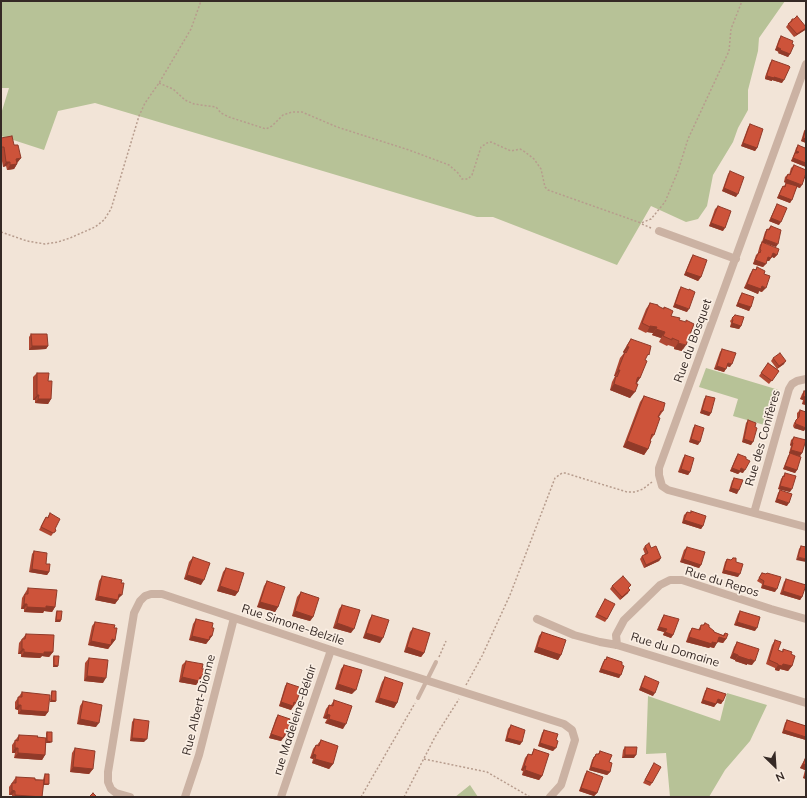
<!DOCTYPE html>
<meta charset="utf-8">
<style>
body{margin:0}
#map{position:relative;width:807px;height:798px;overflow:hidden;background:#f2e4d7;font-family:Mulish,sans-serif}
canvas{display:block}
.frame{position:absolute;inset:0;border:2px solid #352925;pointer-events:none}
.north{position:absolute;left:755px;top:746px;width:40px;height:40px;-webkit-text-stroke:3px #faeee3;paint-order:stroke;rotate:155deg;font-size:11px;font-weight:700;line-height:16px;text-align:center;color:#352925}
.north::after{content:'';display:block;margin:auto;width:14px;height:18px;background:#352925;clip-path:polygon(50% 0,100% 100%,50% 72%,0 100%)}
</style>
<div id="map">
<canvas width="807" height="798"></canvas>
<div class="frame"></div>
<div class="north">N</div>
</div>
<script>
const g = document.querySelector('canvas').getContext('2d');
g.lineJoin = 'round';
function paint(path, color) {
  g.fillStyle = color;
  g.fill(path, 'evenodd');
}
function toPath(rows) {
  const path = new Path2D();
  for (const r of rows) {
    path.moveTo(r[0], r[1]);
    for (let i = 2; i < r.length; i += 2) path.lineTo(r[i], r[i + 1]);
  }
  return path;
}
function strokePath(path, color, width, dash) {
  g.strokeStyle = color;
  g.lineWidth = width;
  g.lineCap = dash ? 'butt' : 'round';
  g.setLineDash(dash || []);
  g.stroke(path);
}
function write(font, color, halo, rows, align = 'center') {
  g.font = font + ' Mulish,sans-serif';
  g.lineWidth = 3.5;
  g.setLineDash([]);
  g.textBaseline = 'middle';
  g.strokeStyle = halo;
  g.fillStyle = color;
  for (const [text, x, y, turn = 0] of rows) {
    g.save();
    g.translate(x, y);
    g.rotate((+turn || 0) * Math.PI / 180);
    g.textAlign = isNaN(turn) ? turn : align;
    if (halo) g.strokeText(text, 0, 0);
    g.fillText(text, 0, 0);
    g.restore();
  }
}
const green = toPath([
 [1,1,785,1,759,38,758,51,748,90,748,110,738,128,733,142,713,175,707,206,698,219,686,222,651,206,617,265,493,217,477,217,95,103,58,111,44,150,1,136,1,114,9,88,1,88],
 [706,368,779,390,768,426,733,416,738,399,699,387],
 [727,693,767,705,750,741,725,770,709,797,670,797,666,753,646,754,648,696,720,721],
 [470,785,478,797,455,797]
]);
const path = toPath([
 [159,83,173,89,185,100,194,104,216,107,221,113,229,117,266,129,272,126,283,115,292,112,302,112,337,127,409,150,449,165,458,173,462,179,468,179,472,175,481,147,487,143,491,142,511,151,520,149,525,152,534,159,541,169,545,187,548,190,641,223,651,219,665,202,678,171,688,139,729,51,731,29,742,1],
 [642,224,651,228],
 [1,232,27,241,45,244,58,242,70,238,95,227,104,220,111,209,139,116,145,103,159,83,191,29,201,1],
 [439,657,446,641],
 [466,685,482,656,510,595,555,478,562,473,565,473,627,492,635,492,643,489,652,482],
 [424,759,487,772,530,797],
 [361,797,415,703],
 [404,797,435,737,459,699]
]);
const service = toPath([
 [418,698,436,662]
]);
const minor = toPath([
 [806,64,659,468,659,475,662,486,668,490,806,527],
 [659,231,736,259],
 [754,513,789,389,792,384,797,381,806,379],
 [537,619,574,635,600,642,617,645,806,703],
 [617,645,616,635,624,620,660,585,670,580,682,580,771,609,806,619],
 [130,797,116,793,111,789,108,782,108,772,134,613,140,601,145,596,151,594,162,594,331,650,564,724,572,730,575,740,561,785,550,797],
 [185,797,199,755,234,618],
 [281,797,331,650]
]);
const wall = toPath([
 [792,19,805,30,794,37,786,27],
 [781,36,792,44,790,54,788,57,778,53,779,52,775,50,779,39],
 [772,60,782,83,772,80,772,81,765,79,765,77,770,63],
 [750,124,757,148,755,151,741,146,748,127],
 [806,128,806,143,801,141,804,131],
 [1,138,14,145,21,158,17,163,17,164,14,169,7,170,6,166,3,167,1,155],
 [798,145,805,148,806,146,806,167,791,161,794,154,796,148],
 [794,165,800,188,797,187,790,203,777,198,781,189,783,186,784,186,786,183,784,182,785,177,788,174,789,175,791,168],
 [730,171,736,197,722,191,728,174],
 [777,204,779,225,769,221,775,208],
 [718,206,723,231,709,226,715,209],
 [771,226,776,247,765,243,777,255,774,258,772,257,769,261,767,261,763,267,753,264,756,255,758,253,758,252,760,245,762,242,765,232,767,229,768,229],
 [693,255,701,277,698,281,684,275,691,258],
 [757,267,764,274,762,292,759,291,758,294,744,288,750,274,753,269,755,270],
 [681,287,687,312,673,307,679,290],
 [742,293,751,307,749,311,736,306,740,296],
 [650,303,663,309,664,307,671,316,679,320,682,351,674,349,674,347,668,345,667,346,659,342,661,338,652,335,653,333,647,332,646,333,638,329,646,309],
 [735,315,741,326,739,329,730,327,731,323,730,321],
 [31,334,48,346,46,349,29,350,29,337],
 [631,339,645,360,640,378,637,383,630,398,610,390,612,382,615,376,614,376,620,358,624,353,623,352,627,345],
 [722,349,730,367,727,366,724,372,714,369,720,352],
 [773,358,784,364,777,369,779,371,769,384,759,376,768,363,777,369,771,361],
 [37,373,48,381,51,399,48,404,35,403,35,400,33,400,33,377],
 [804,391,806,391,806,405,802,404,803,400,800,399,802,394],
 [644,396,663,411,659,417,654,435,650,441,648,449,644,455,623,447,640,402],
 [706,396,711,413,709,416,700,413,704,399],
 [800,410,804,431,794,428,793,426,794,423,797,419,797,413],
 [748,420,755,427,751,445,742,442,746,423],
 [695,425,698,445,689,442,693,428],
 [794,437,802,453,800,456,797,470,795,473,783,469,788,456,790,453,789,453,791,446,790,445,791,440],
 [738,454,743,473,740,472,738,474,730,471,736,457],
 [685,455,690,472,688,475,678,472,683,458],
 [785,473,790,492,778,489,781,479],
 [734,478,737,494,729,491,732,481],
 [780,490,787,506,775,502,778,493],
 [691,511,703,526,701,529,682,523,684,515,687,512,690,513],
 [50,513,55,529,52,535,51,536,39,530,44,520,46,517,47,518],
 [645,546,651,548,661,558,659,561,644,568,640,559,642,556,645,554,643,549],
 [801,546,806,547,796,560,799,549],
 [687,547,701,565,699,568,680,562,684,550],
 [34,551,46,564,49,572,47,575,29,572,32,554],
 [193,557,201,585,184,579,189,562],
 [727,559,731,560,738,577,722,573,725,562],
 [226,568,238,592,235,596,217,591,223,572],
 [762,573,766,574,767,573,775,592,761,588,762,584,757,581],
 [102,576,118,599,115,604,95,600,99,581],
 [786,579,802,597,800,600,780,594,784,582],
 [267,581,278,607,275,612,257,607,264,586],
 [612,586,628,588,628,593,620,600,610,589],
 [28,588,55,607,52,612,44,611,43,613,24,612,24,609,21,609,22,598],
 [301,592,313,617,310,621,292,616,297,597],
 [605,599,607,619,605,622,595,617],
 [342,605,351,633,333,628,339,609],
 [57,611,61,620,60,622,55,622,56,612],
 [740,611,755,631,734,625,738,614],
 [372,615,380,643,363,638,369,620],
 [664,615,673,635,671,638,663,635,664,632,657,630,662,618],
 [196,619,212,636,206,644,189,640,193,624],
 [95,622,114,628,115,640,108,649,88,645,92,626],
 [705,623,714,632,723,635,725,633,726,639,723,643,717,642,714,648,710,647,709,648,686,642,689,633,692,628,698,630,701,625,703,625],
 [413,628,424,653,421,657,404,652,410,632],
 [542,632,561,655,558,660,534,652,539,636],
 [26,634,53,652,49,657,42,656,40,658,21,657,21,654,18,654,19,643],
 [775,640,778,650,782,652,783,649,791,654,792,666,788,671,780,669,779,671,775,670,775,668,766,664,772,645],
 [737,642,752,665,747,664,747,665,735,661,735,660,730,658,734,647],
 [54,656,58,666,57,667,53,667,53,657],
 [607,657,622,665,619,678,599,672,603,662],
 [89,658,103,683,84,681,85,663],
 [186,661,199,682,198,682,196,685,179,682,182,665],
 [344,665,352,694,335,689,341,669],
 [645,676,653,696,639,690,643,679],
 [385,677,397,703,394,708,375,702,382,682],
 [287,683,298,691,296,703,291,710,279,706,285,686],
 [707,688,723,701,721,704,717,703,714,707,701,703,705,691],
 [52,691,56,701,55,702,50,702,51,692],
 [22,692,48,712,45,716,18,714,18,710,15,709,15,702],
 [334,700,343,729,325,723,327,719,323,718,326,709,329,705,331,705],
 [83,701,96,727,77,724,80,706],
 [278,715,288,723,286,735,281,741,269,738,276,718],
 [134,719,144,742,130,741,132,722],
 [787,720,806,726,806,740,782,733,785,723],
 [511,725,520,745,505,741,508,729],
 [544,730,556,740,553,751,538,746,542,733],
 [47,732,50,743,46,743,45,755,42,760,14,758,15,753,12,753,12,745,19,735,46,738,46,733],
 [321,740,333,764,329,769,312,763,313,759,310,758,313,749,316,745,317,745],
 [625,747,634,758,622,758,623,750],
 [75,748,93,769,89,774,70,772,72,753],
 [534,749,542,776,539,780,522,775,523,771,521,770,525,758,528,754,531,755],
 [600,751,609,762,610,772,607,775,589,770,592,760,596,754,598,754],
 [805,759,806,759,806,779,803,778,805,770,800,768,802,764],
 [654,763,652,783,650,786,643,783],
 [587,771,597,793,594,796,579,791,585,774],
 [45,774,49,784,48,785,43,785,42,797,12,797,12,795,9,795,9,787,16,777,43,780,44,776]
]);
const shadedWall = toPath([
 [806,28,805,30,794,37,797,34],
 [777,47,781,49,779,52,775,50],
 [780,50,790,54,788,57,778,53],
 [767,76,774,77,784,80,782,83,772,80,772,81,765,79],
 [803,138,806,139,806,143,801,141],
 [743,143,757,148,755,151,741,146],
 [796,151,799,152,797,155,795,153,794,154],
 [21,158,17,163,13,163,16,159],
 [793,158,806,163,806,167,791,161],
 [6,162,10,162,6,166,3,167],
 [17,164,14,169,7,170,10,165],
 [786,179,802,185,800,188,784,182],
 [724,188,738,194,736,197,722,191],
 [779,195,792,200,790,203,777,198],
 [771,218,781,222,779,225,769,221],
 [711,223,725,228,723,231,709,226],
 [764,239,778,244,776,247,762,242],
 [773,253,777,255,774,258,771,256],
 [768,257,771,258,769,261,766,260],
 [755,260,766,264,763,267,753,264],
 [686,272,701,277,698,281,684,275],
 [747,284,762,286,766,288,762,292,759,291,758,294,744,288],
 [738,303,751,307,749,311,736,306],
 [675,304,689,309,687,312,673,307],
 [732,323,741,326,739,329,730,327],
 [650,326,657,327,653,333,647,332],
 [656,329,665,332,661,338,652,335],
 [678,343,686,345,682,351,674,349],
 [32,346,48,346,46,349,29,350],
 [627,346,629,347,624,353,623,352],
 [786,361,784,364,777,369,779,366],
 [728,363,732,364,730,367,726,366],
 [717,366,726,369,724,372,714,369],
 [618,370,620,370,615,376,614,376],
 [638,377,640,378,636,384],
 [614,384,635,392,630,398,610,390],
 [37,395,39,395,35,400,33,400],
 [803,396,805,397,803,400,800,399],
 [38,399,51,399,48,404,35,403],
 [804,401,806,402,806,405,802,404],
 [702,410,711,413,709,416,700,413],
 [796,424,806,428,804,431,794,428],
 [691,439,700,442,698,445,689,442],
 [744,439,753,442,751,445,742,442],
 [627,441,648,449,644,455,623,447],
 [792,442,793,443,791,446,790,445],
 [791,450,802,453,800,456,789,453],
 [785,466,797,470,795,473,783,469],
 [732,468,741,468,745,470,743,473,740,472,738,474,730,471],
 [681,469,690,472,688,475,678,472],
 [780,486,792,489,790,492,778,489],
 [731,488,739,490,737,494,729,491],
 [777,499,789,503,787,506,775,502],
 [684,520,703,526,701,529,682,523],
 [798,557,806,559,806,562,796,560],
 [661,558,659,561,644,568,646,565],
 [683,559,701,565,699,568,680,562],
 [32,569,49,572,47,575,29,572],
 [724,570,740,574,738,577,722,573],
 [187,575,204,580,201,585,184,579],
 [763,585,777,589,775,592,761,588],
 [220,586,238,592,235,596,217,591],
 [630,590,628,593,620,600,622,597],
 [783,591,802,597,800,600,780,594],
 [119,594,122,595,118,599,116,599],
 [98,596,118,600,115,604,95,600],
 [260,602,278,607,275,612,257,607],
 [24,604,27,604,24,609,21,609],
 [46,606,55,607,52,612,44,611,43,613,24,612,27,607],
 [295,611,313,617,310,621,292,616],
 [56,620,61,620,60,622,55,622],
 [737,622,757,628,755,631,734,625],
 [337,623,354,629,351,633,333,628],
 [659,627,667,629,664,632,657,630],
 [665,632,673,635,671,638,663,635],
 [366,633,383,638,380,643,363,638],
 [192,636,212,636,206,644,189,640],
 [689,637,712,642,717,643,714,648,710,647,709,648,686,642],
 [719,637,726,639,723,643,716,641],
 [112,639,115,640,112,644,109,644],
 [91,641,111,645,108,649,88,645],
 [407,647,424,653,421,657,404,652],
 [537,647,561,655,558,660,534,652],
 [22,649,24,649,21,654,18,654],
 [24,652,53,652,49,657,42,656,40,658,21,657],
 [733,653,738,655,735,660,730,658],
 [738,656,750,659,755,661,752,665,747,664,747,665,735,661],
 [783,664,792,666,788,671,780,669,779,671,775,670,778,665],
 [54,665,58,666,57,667,53,667],
 [601,669,621,675,619,678,599,672],
 [87,676,106,678,103,683,84,681],
 [182,677,202,677,196,685,179,682],
 [338,684,356,690,352,694,335,689],
 [641,687,655,693,653,696,639,690],
 [379,698,397,703,394,708,375,702],
 [718,699,723,701,721,704,716,702],
 [51,700,56,701,55,702,50,702],
 [703,700,716,704,714,707,701,703],
 [281,702,293,706,291,710,279,706],
 [18,705,21,705,18,710,15,709],
 [21,710,48,712,45,716,18,714],
 [327,714,330,715,327,719,323,718],
 [80,719,99,723,96,727,77,724],
 [329,719,346,724,343,729,325,723],
 [784,730,806,737,806,740,782,733],
 [271,734,283,738,281,741,269,738],
 [132,738,147,739,144,742,130,741],
 [507,738,522,742,520,745,505,741],
 [47,741,52,742,50,743,46,743],
 [540,743,556,748,553,751,538,746],
 [15,748,18,748,15,753,12,753],
 [18,753,45,755,42,760,14,758],
 [313,754,316,755,313,759,310,758],
 [625,755,636,755,634,758,622,758],
 [315,759,333,764,329,769,312,763],
 [803,764,806,765,806,769,805,770,800,768],
 [524,766,526,766,523,771,521,770],
 [73,767,93,769,89,774,70,772],
 [591,767,610,772,607,775,589,770],
 [525,770,542,776,539,780,522,775],
 [806,774,806,779,803,778],
 [44,784,49,784,48,785,43,785],
 [581,788,597,793,594,796,579,791],
 [12,790,15,791,12,795,9,795],
 [15,795,39,797,14,797]
]);
const building = toPath([
 [797,16,806,27,806,28,797,34,788,24,792,21,792,19,794,19,797,16],
 [781,36,793,41,792,44,794,45,790,54,780,50,781,49,777,47,781,36],
 [772,60,789,66,790,67,784,80,774,77,774,78,767,76,767,74,772,60],
 [750,124,763,129,757,148,743,143,750,124],
 [806,128,806,139,803,138,806,128],
 [12,136,14,145,18,145,21,158,16,159,17,164,10,165,10,162,6,162,4,147,1,147,1,138,12,136],
 [798,145,805,148,806,146,806,163,793,158,795,153,798,153,799,152,796,151,798,145],
 [794,165,806,170,806,173,802,185,786,179,788,174,790,175,794,165],
 [730,171,744,177,738,194,724,188,730,171],
 [786,183,797,186,792,200,779,195,783,186,785,187,786,183],
 [777,204,787,208,781,222,771,218,777,204],
 [718,206,731,211,725,228,711,223,718,206],
 [771,226,781,230,778,244,764,239,767,229,769,230,771,226],
 [762,242,779,249,777,255,773,253,771,258,768,257,766,264,755,260,759,252,760,253,761,250,760,249,762,242],
 [693,255,707,260,701,277,686,272,693,255],
 [757,267,765,271,764,274,770,276,766,288,762,286,761,289,747,284,753,269,756,270,757,267],
 [681,287,689,290,689,289,695,292,689,309,675,304,681,287],
 [742,293,754,297,751,307,738,303,742,293],
 [650,303,658,305,658,306,664,309,664,307,669,309,673,311,671,316,680,318,679,320,686,322,686,320,694,324,686,345,678,343,679,341,672,338,672,340,663,336,665,332,656,329,657,327,650,326,650,327,642,323,650,303],
 [735,315,744,317,741,326,732,323,733,320,732,318,735,315],
 [31,334,47,334,48,346,32,346,31,334],
 [631,339,651,346,649,355,648,354,645,360,647,361,640,378,638,377,637,379,636,384,638,384,635,392,614,384,616,376,617,377,620,370,618,370,623,357,625,352,626,353,629,347,627,346,631,339],
 [722,349,736,353,732,364,728,363,726,369,717,366,722,349],
 [780,353,786,361,779,366,773,358,780,353],
 [768,363,779,371,772,381,761,373,768,363],
 [37,373,49,373,48,381,52,381,51,399,38,399,39,395,37,395,37,373],
 [804,391,806,391,806,402,804,401,805,397,803,396,804,391],
 [644,396,665,403,663,411,661,411,658,417,660,418,654,435,652,434,650,441,651,441,648,449,627,441,644,396],
 [706,396,715,398,711,413,702,410,706,396],
 [800,410,806,412,806,428,796,424,795,423,796,420,799,417,800,410],
 [748,420,756,423,755,427,757,428,753,442,744,439,748,420],
 [695,425,704,428,700,442,691,439,695,425],
 [794,437,806,440,802,453,791,450,793,443,792,442,794,437],
 [790,453,801,457,797,470,785,466,790,453],
 [738,454,746,457,746,459,750,461,745,470,741,468,740,471,732,468,738,454],
 [685,455,694,458,690,472,681,469,685,455],
 [785,473,796,476,792,489,780,486,783,476,784,477,785,473],
 [734,478,743,480,739,490,731,488,734,478],
 [780,490,792,494,789,503,777,499,780,490],
 [691,511,706,516,703,526,684,520,687,512,691,513,691,511],
 [50,513,60,519,55,529,56,530,55,532,53,533,41,527,46,517,48,518,50,513],
 [649,543,651,548,656,546,661,558,646,565,642,556,648,553,645,546,649,543],
 [801,546,806,547,806,559,798,557,801,546],
 [687,547,705,552,701,565,683,559,687,547],
 [34,551,47,553,46,564,50,564,49,572,32,569,34,551],
 [193,557,210,563,204,580,187,575,193,557],
 [733,558,736,558,736,562,743,564,740,574,724,570,727,559,731,560,733,558],
 [226,568,244,573,238,592,220,586,226,568],
 [762,573,766,574,767,573,781,577,777,589,763,585,764,581,759,578,762,573],
 [102,576,122,580,121,583,124,583,122,595,119,594,118,600,98,596,102,576],
 [623,576,631,585,628,588,630,590,622,597,612,586,623,576],
 [786,579,806,585,802,597,783,591,786,579],
 [267,581,285,587,278,607,260,602,267,581],
 [28,588,57,590,55,607,46,606,46,608,27,607,27,604,24,604,25,594,28,594,28,588],
 [301,592,319,598,313,617,295,611,301,592],
 [605,599,615,604,607,619,597,614,605,599],
 [342,605,360,610,354,629,337,623,342,605],
 [57,611,62,611,61,620,56,620,57,611],
 [740,611,760,617,757,628,737,622,740,611],
 [372,615,389,620,383,638,366,633,372,615],
 [664,615,679,619,673,635,665,632,667,629,659,627,664,615],
 [196,619,213,623,212,628,214,628,212,636,210,636,209,640,192,636,196,619],
 [95,622,115,625,114,628,117,628,115,640,112,639,111,645,91,641,95,622],
 [705,623,709,625,709,627,714,631,714,632,724,636,725,633,728,634,726,639,719,637,717,643,712,642,712,644,689,637,692,628,700,630,701,625,704,625,705,623],
 [413,628,430,633,424,653,407,647,413,628],
 [542,632,566,640,561,655,537,647,542,632],
 [26,634,54,635,53,652,44,652,44,654,24,652,24,649,22,649,22,639,25,639,26,634],
 [775,640,781,642,778,650,783,652,783,649,792,652,791,654,795,656,792,666,783,664,782,666,778,665,778,664,769,660,775,640],
 [737,642,759,649,755,661,750,659,750,660,738,656,738,655,733,653,737,642],
 [54,656,59,656,58,666,54,665,54,656],
 [607,657,622,662,622,665,624,666,621,675,601,669,605,659,606,660,607,657],
 [89,658,108,660,106,678,87,676,89,658],
 [186,661,203,664,202,669,204,669,202,677,200,677,199,681,182,677,186,661],
 [344,665,362,670,356,690,338,684,344,665],
 [645,676,659,682,655,693,641,687,645,676],
 [385,677,403,683,397,703,379,698,385,677],
 [287,683,299,687,298,691,300,692,296,703,294,702,293,706,281,702,287,683],
 [707,688,726,694,723,701,718,699,716,704,703,700,707,688],
 [52,691,56,691,56,701,51,700,52,691],
 [22,692,50,695,48,712,21,710,21,705,18,705,18,697,22,697,22,692],
 [334,700,352,706,346,724,329,719,330,715,327,714,329,705,333,706,334,700],
 [83,701,102,705,99,723,80,719,83,701],
 [278,715,290,719,288,723,290,723,286,735,285,734,283,738,271,734,278,715],
 [134,719,149,721,147,739,132,738,134,719],
 [787,720,806,726,806,737,784,730,787,720],
 [511,725,525,730,522,742,507,738,511,725],
 [544,730,558,734,556,740,558,741,556,748,540,743,544,730],
 [47,732,52,732,52,742,47,741,47,732],
 [19,735,38,736,37,737,46,738,45,755,18,753,18,748,15,748,15,740,18,741,19,735],
 [321,740,338,746,333,764,315,759,316,755,313,754,316,745,319,746,321,740],
 [625,747,637,747,636,755,625,755,625,747],
 [75,748,95,751,93,769,73,767,75,748],
 [534,749,549,754,542,776,525,770,526,766,524,766,528,754,532,755,534,749],
 [600,751,612,755,609,762,612,763,610,772,591,767,594,757,595,757,596,754,599,754,600,751],
 [805,759,806,759,806,765,803,764,805,759],
 [654,763,661,767,652,783,645,780,654,763],
 [587,771,603,777,597,793,581,788,587,771],
 [45,774,49,774,49,784,44,784,45,774],
 [16,777,35,778,35,780,44,780,42,797,15,795,15,791,12,790,12,783,16,783,16,777],
 [93,793,97,797,89,797,93,793]
]);
const streetNames = [
 ["Rue du Bosquet",693,341,-70],
 ["Rue des Conifères",763,438,-74],
 ["Rue du Repos",722,582,17],
 ["Rue Simone-Belzile",293,625,18],
 ["Rue du Domaine",675,650,17],
 ["Rue Albert-Dionne",199,705,-76],
 ["rue Madeleine-Bélair",295,720,-72]
];
paint(green, '#b7c297');
strokePath(path, '#b79c8d', 1.5, [2, 2]);
strokePath(service, '#cbb2a3', 4);
strokePath(minor, '#cbb2a3', 8);
paint(wall, '#b04732');
paint(shadedWall, '#903a29');
paint(building, '#cd533a');
strokePath(building, '#903a29', 1);
write('12px', '#352925', '#faeee3', streetNames);
</script>
